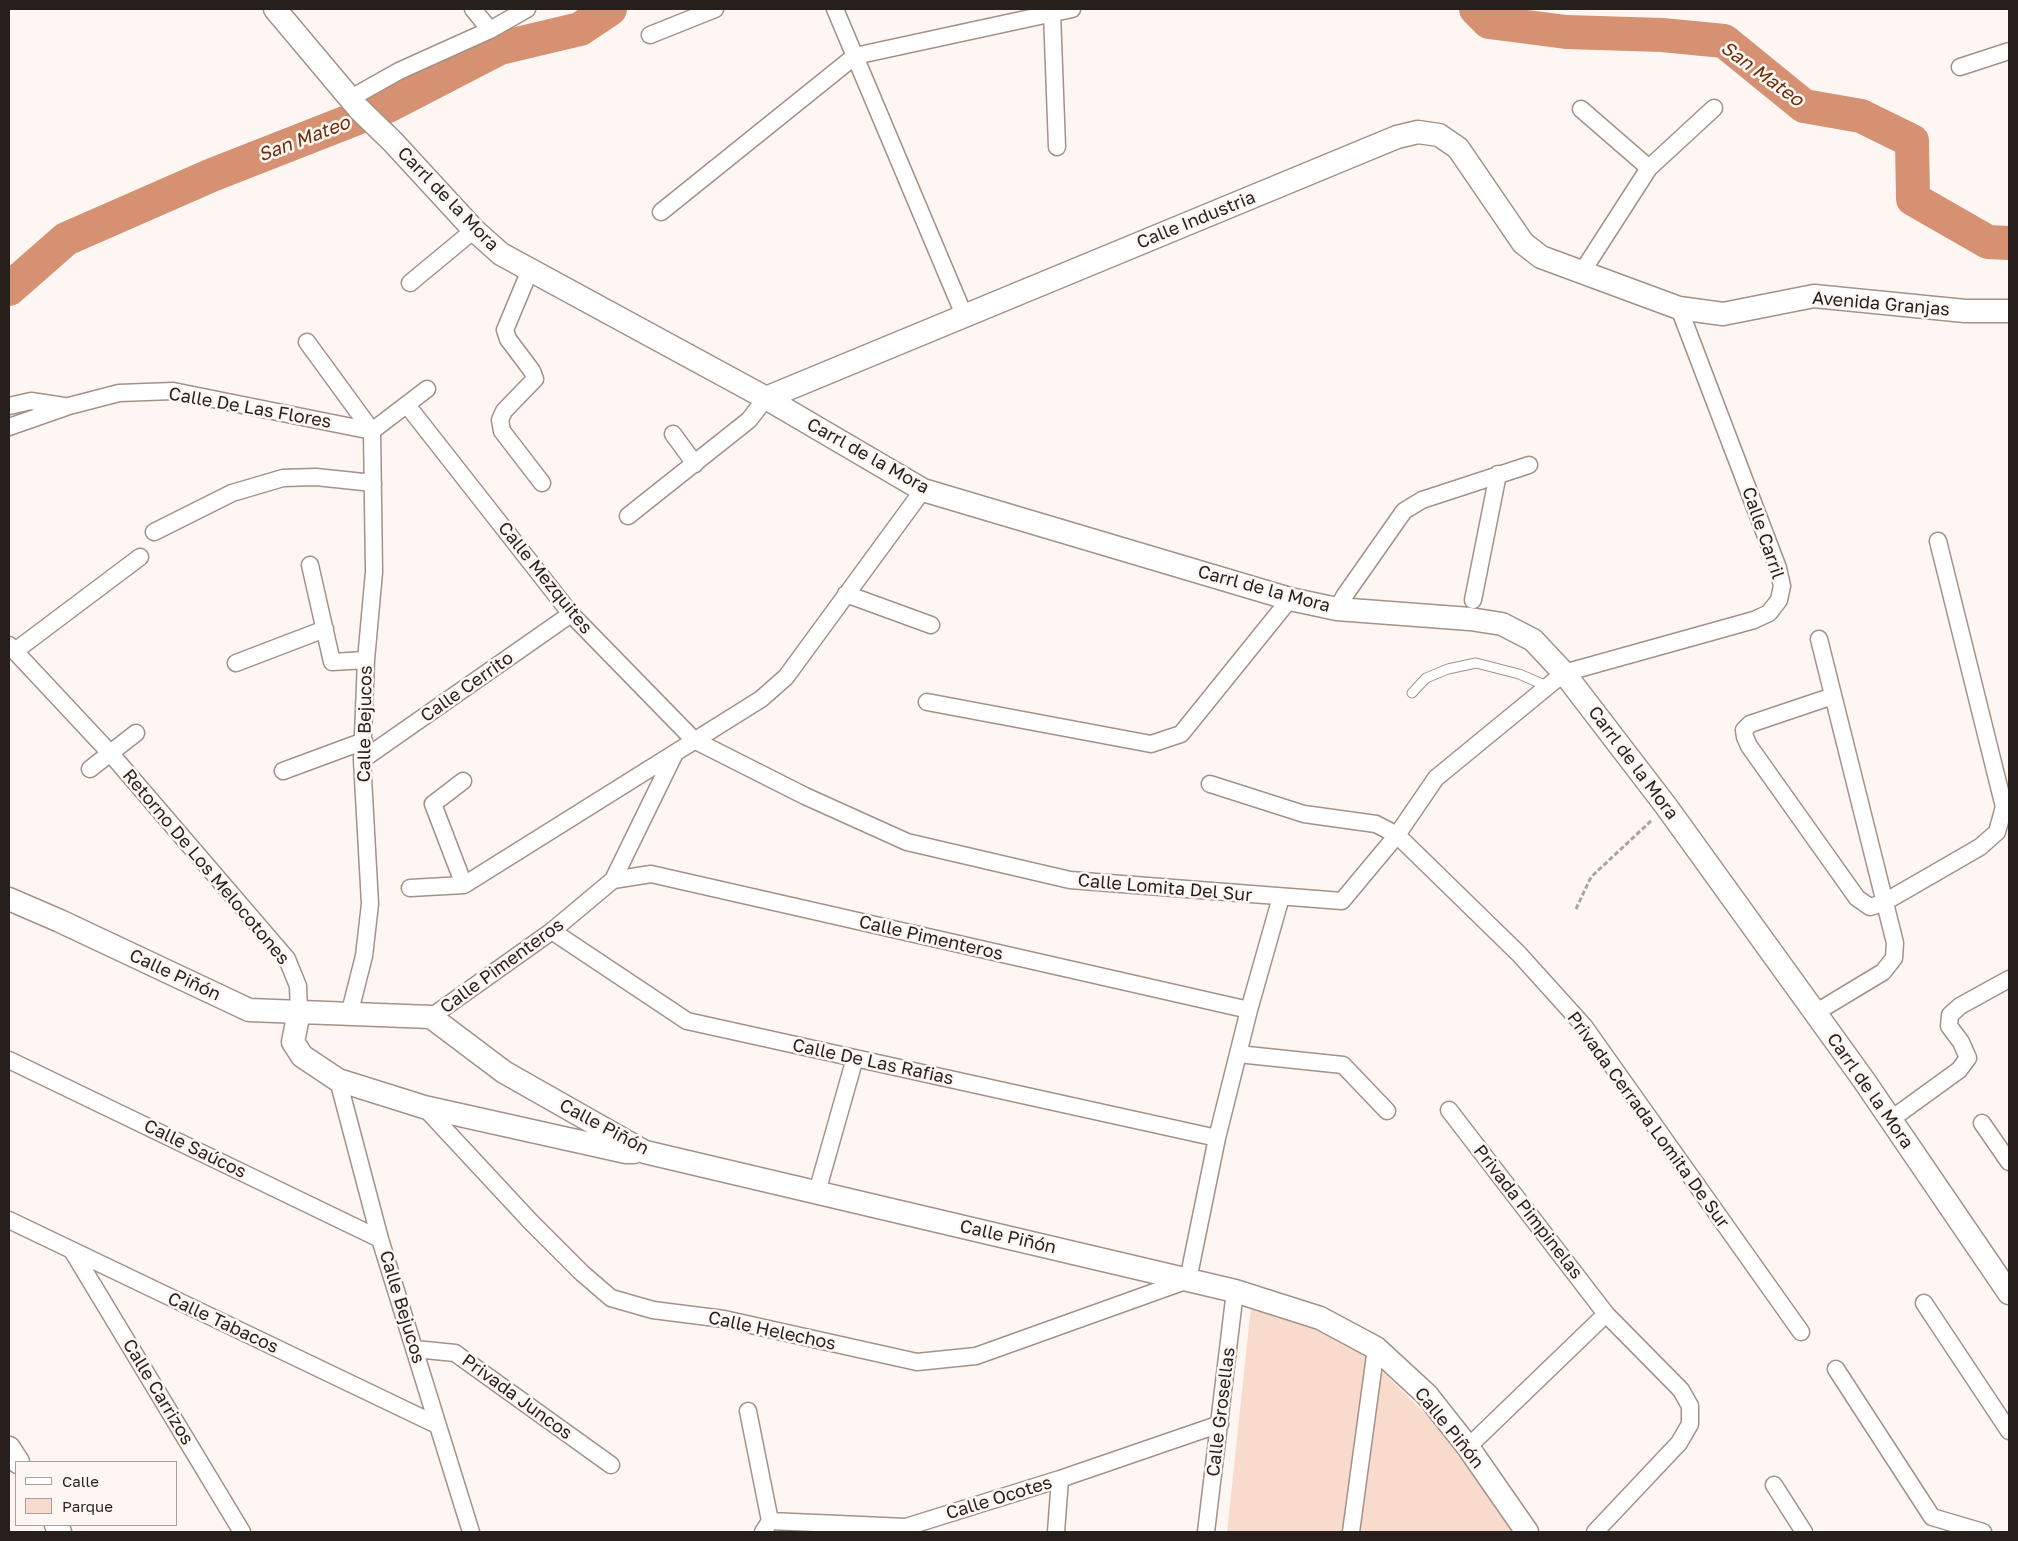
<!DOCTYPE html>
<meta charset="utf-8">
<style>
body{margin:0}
#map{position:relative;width:2018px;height:1541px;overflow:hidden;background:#fef6f2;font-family:"Golos Text",sans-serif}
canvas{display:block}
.frame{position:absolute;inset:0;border:10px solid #261f1c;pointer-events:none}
.legend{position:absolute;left:15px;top:1461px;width:162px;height:65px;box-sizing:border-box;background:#fef6f2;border:1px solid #a8a09c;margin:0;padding:6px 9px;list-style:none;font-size:15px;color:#261f1c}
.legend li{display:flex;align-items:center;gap:10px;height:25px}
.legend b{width:25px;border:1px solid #a8a09c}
</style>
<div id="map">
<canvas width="2018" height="1541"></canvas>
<div class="frame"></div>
<ul class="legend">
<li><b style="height:6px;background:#fff"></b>Calle</li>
<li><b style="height:14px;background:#f9dbce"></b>Parque</li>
</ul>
</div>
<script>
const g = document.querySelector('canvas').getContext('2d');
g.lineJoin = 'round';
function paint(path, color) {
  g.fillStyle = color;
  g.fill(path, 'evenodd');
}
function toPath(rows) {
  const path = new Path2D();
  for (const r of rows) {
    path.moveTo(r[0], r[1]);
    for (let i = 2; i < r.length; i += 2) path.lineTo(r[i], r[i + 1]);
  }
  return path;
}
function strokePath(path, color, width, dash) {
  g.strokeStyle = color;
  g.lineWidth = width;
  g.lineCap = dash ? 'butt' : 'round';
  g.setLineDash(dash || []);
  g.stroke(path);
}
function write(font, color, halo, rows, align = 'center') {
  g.font = font + ' "Golos Text",sans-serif';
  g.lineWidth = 5;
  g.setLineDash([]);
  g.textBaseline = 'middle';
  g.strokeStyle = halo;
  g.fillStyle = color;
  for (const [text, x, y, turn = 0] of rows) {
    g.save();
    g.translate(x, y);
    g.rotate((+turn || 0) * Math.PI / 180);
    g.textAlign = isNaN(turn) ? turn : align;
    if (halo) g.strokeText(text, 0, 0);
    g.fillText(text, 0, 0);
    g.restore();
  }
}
const green = toPath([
 [1251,1307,1336,1327,1457,1444,1517,1532,1227,1532]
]);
const river = toPath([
 [1476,9,1489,22,1566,32,1662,35,1724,41,1804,106,1861,116,1912,141,1913,199,1988,242,2009,243],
 [9,289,66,239,212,175,388,106,500,48,580,29,610,9]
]);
const path = toPath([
 [1576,909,1591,877,1652,820]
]);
const lane = toPath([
 [1412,693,1426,678,1448,669,1476,663,1519,674,1547,686]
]);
const street = toPath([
 [473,9,490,30],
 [835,9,964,315],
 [1052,13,1057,147],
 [650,35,715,9],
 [1960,67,2009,51],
 [351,98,399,71,490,30,527,9],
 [1581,109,1649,168],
 [661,212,855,56,1072,9],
 [530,270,505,330,508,339,532,371,535,379,504,411,500,420,502,431,542,483],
 [1582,272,1649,168,1714,108],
 [410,283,474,230],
 [307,342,372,431],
 [407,405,571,614,694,740,805,796,907,842,1070,880,1342,901,1397,835,1436,778,1564,673,1754,620,1769,613,1779,600,1782,586,1778,568,1679,308],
 [9,406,31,401,64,406],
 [9,427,69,406,119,393,173,391,372,431],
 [372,431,427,389],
 [673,434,695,464],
 [628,516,749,420,766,398],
 [154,532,232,493,283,478,316,477,373,483],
 [310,565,332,662,366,660],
 [846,594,931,625],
 [1473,600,1498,474],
 [1337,609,1345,595,1404,511,1422,500,1529,465],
 [9,645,111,754,287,959,298,986,299,1012],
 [15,651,140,557],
 [236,663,325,629],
 [1833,696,1750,724,1744,730,1745,737,1749,746,1857,898,1870,907,1883,903,1980,847,1997,832,2004,807,1938,541],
 [927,702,1151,744,1181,734,1290,599],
 [362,760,571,614],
 [90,769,136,733],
 [283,771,364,741],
 [463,781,433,804,464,885],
 [1210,784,1304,814,1376,824,1397,835,1519,954,1584,1026,1801,1332],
 [613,880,651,874,1249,1010],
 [410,888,464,885,761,699,786,677,923,490],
 [552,931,687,1021,1217,1138],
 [1815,1013,1883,972,1894,958,1895,943,1819,639],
 [349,1015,364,956,370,904,362,760,366,660,374,572,372,431],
 [431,1017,552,931,613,880,675,753],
 [1238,1054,1343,1065,1387,1111],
 [9,1060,380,1239],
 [338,1080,380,1239,471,1532],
 [424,1107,530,1221,582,1273,611,1298,653,1310,724,1319,917,1362,976,1356,1188,1280,1217,1138,1249,1010,1281,897],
 [1449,1110,1606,1314,1681,1390,1690,1406,1690,1424,1679,1443,1595,1532],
 [1890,1120,1959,1070,1968,1058,1961,1042,1949,1026,1950,1015,1960,1006,2009,979],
 [1982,1123,2009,1162],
 [817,1192,855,1058],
 [9,1220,437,1425],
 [73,1252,242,1532],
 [1924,1303,2009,1431],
 [415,1349,455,1353,611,1465],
 [1836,1369,1932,1517,1983,1532],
 [748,1411,770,1521,763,1532],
 [1468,1447,1606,1314],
 [1774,1485,1804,1532],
 [770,1521,906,1527,1060,1479,1220,1424],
 [1056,1532,1060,1479],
 [1206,1532,1235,1291],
 [1351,1532,1376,1348]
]);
const secondary = toPath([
 [275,9,359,109,393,142,474,230,501,254,766,398,923,490,1290,599,1337,609,1470,619,1502,624,1533,640,1564,673,1666,806,1863,1079,2009,1293],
 [766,398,1397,137,1418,132,1439,135,1458,148,1523,243,1541,257,1679,308,1723,314,1814,296,1965,311,2009,311],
 [9,899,60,921,249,1010,431,1017,504,1072,645,1152,1235,1291,1320,1318,1376,1348,1427,1395,1468,1447,1527,1532],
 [299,1012,293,1042,302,1056,338,1080,424,1107,626,1152,634,1152],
 [9,1448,18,1462],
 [56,1525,60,1532]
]);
const streetNames = [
 ["Carrl de la Mora",448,199,46],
 ["Calle Industria",1196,220,-22],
 ["Avenida Granjas",1881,304,5],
 ["Calle De Las Flores",250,408,10],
 ["Carrl de la Mora",868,456,29],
 ["Calle Carril",1763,533,71],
 ["Calle Mezquites",545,578,51],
 ["Carrl de la Mora",1264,589,15],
 ["Calle Cerrito",467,687,-35],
 ["Calle Bejucos",365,724,-89],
 ["Carrl de la Mora",1633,763,53],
 ["Retorno De Los Melocotones",206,867,50],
 ["Calle Lomita Del Sur",1165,888,5],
 ["Calle Pimenteros",931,938,13],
 ["Calle Pimenteros",502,966,-36],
 ["Calle Piñón",175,975,25],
 ["Calle De Las Rafias",873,1062,12],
 ["Carrl de la Mora",1870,1091,55],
 ["Privada Cerrada Lomita De Sur",1648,1120,54],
 ["Calle Piñón",604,1127,28],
 ["Calle Saúcos",195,1149,26],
 ["Privada Pimpinelas",1528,1212,52],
 ["Calle Piñón",1008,1237,13],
 ["Calle Bejucos",402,1307,73],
 ["Calle Tabacos",223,1323,25],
 ["Calle Helechos",772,1331,12],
 ["Calle Carrizos",158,1392,59],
 ["Privada Juncos",517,1397,36],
 ["Calle Grosellas",1221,1412,-83],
 ["Calle Piñón",1449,1428,51],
 ["Calle Ocotes",999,1498,-17]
];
const waterNames = [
 ["San Mateo",1762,74,36],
 ["San Mateo",304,139,-21]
];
paint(green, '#f9dbce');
strokePath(river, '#d59171', 34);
strokePath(lane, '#a49188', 11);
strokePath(street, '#a49188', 19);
strokePath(secondary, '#a49188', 25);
strokePath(path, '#aba4a0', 3, [5, 2.5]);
strokePath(lane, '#fff', 9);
strokePath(street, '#fff', 16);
strokePath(secondary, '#fff', 22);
write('18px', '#261f1c', '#fef6f2', streetNames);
write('italic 19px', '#6d2f0b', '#fef6f2', waterNames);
</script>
